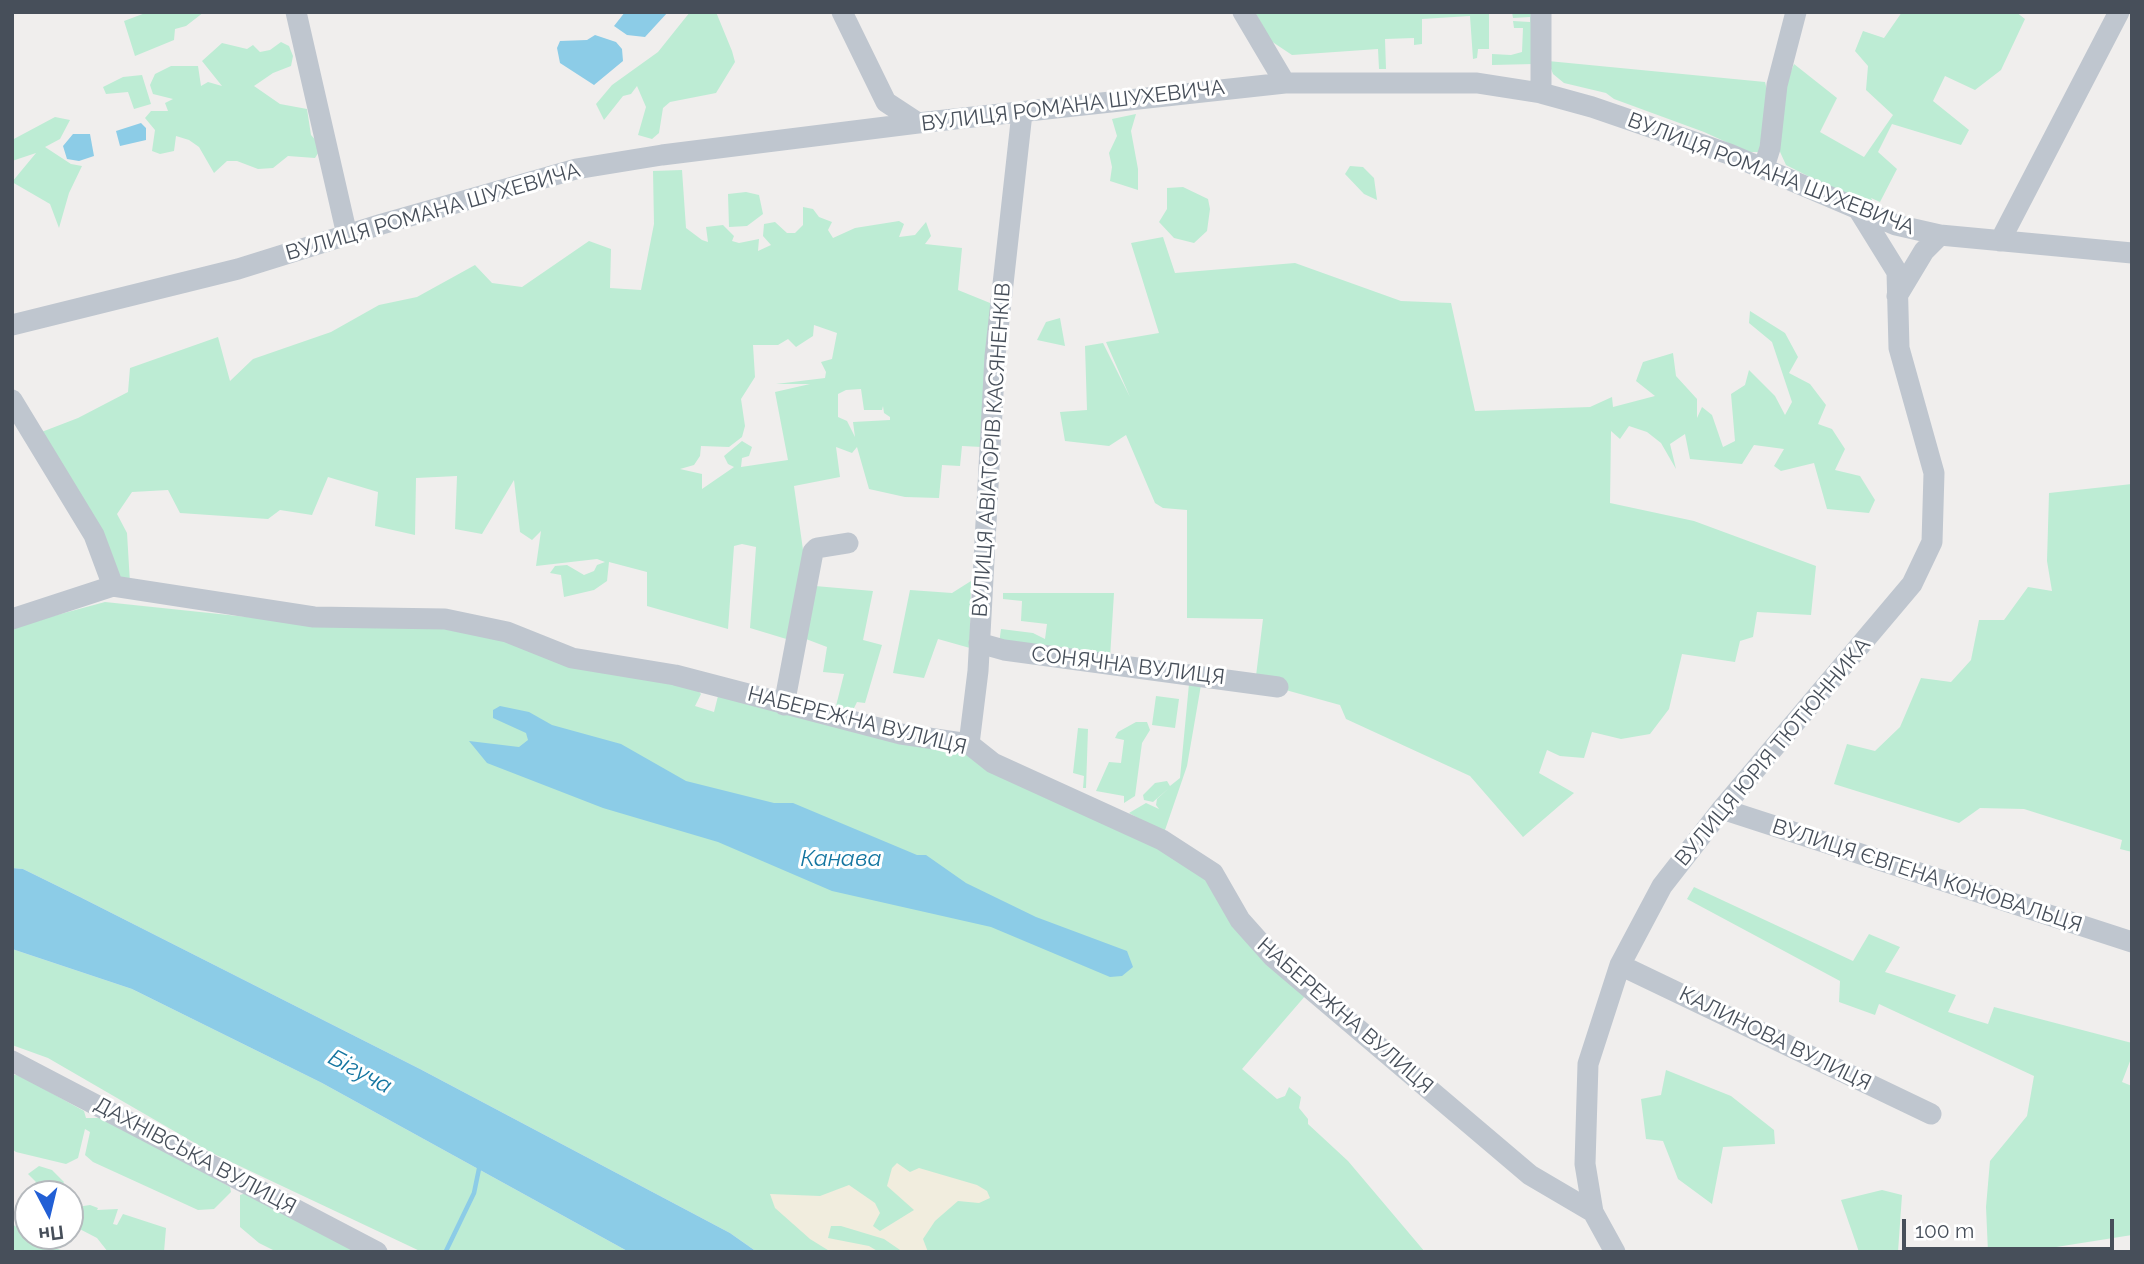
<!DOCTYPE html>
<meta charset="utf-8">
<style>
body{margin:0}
#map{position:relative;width:2144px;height:1264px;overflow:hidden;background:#f0eeed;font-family:Raleway,sans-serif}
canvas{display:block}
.frame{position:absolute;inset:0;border:14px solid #474f5a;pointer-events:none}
.north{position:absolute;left:14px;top:1180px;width:70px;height:70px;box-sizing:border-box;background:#fff;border:2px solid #b5b9bd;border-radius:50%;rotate:173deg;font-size:19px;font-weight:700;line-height:28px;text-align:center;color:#474f5a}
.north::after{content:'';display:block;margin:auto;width:24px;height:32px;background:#225fd5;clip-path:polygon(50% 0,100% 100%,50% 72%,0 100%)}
.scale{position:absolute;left:1902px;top:1219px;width:212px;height:32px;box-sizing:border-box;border:4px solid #474f5a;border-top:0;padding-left:9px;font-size:21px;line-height:24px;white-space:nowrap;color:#474f5a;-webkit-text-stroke:5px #fff;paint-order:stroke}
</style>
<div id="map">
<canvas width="2144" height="1264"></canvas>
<div class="frame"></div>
<div class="north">Пн</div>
<div class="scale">100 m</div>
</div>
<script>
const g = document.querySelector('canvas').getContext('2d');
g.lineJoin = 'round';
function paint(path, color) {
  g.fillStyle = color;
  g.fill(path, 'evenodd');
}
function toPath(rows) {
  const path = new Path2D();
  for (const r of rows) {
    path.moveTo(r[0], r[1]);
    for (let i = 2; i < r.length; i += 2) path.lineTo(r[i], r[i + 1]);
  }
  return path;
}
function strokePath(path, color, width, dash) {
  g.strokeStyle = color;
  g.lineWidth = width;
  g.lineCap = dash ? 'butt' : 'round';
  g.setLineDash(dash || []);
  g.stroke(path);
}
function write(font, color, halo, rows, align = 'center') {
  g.font = font + ' Raleway,sans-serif';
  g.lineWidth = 6;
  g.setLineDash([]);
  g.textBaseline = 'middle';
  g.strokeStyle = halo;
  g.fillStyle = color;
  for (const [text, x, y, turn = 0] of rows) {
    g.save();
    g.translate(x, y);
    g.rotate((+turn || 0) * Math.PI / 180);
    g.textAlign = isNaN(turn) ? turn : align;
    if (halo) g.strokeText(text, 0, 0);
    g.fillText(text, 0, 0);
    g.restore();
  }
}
const green = toPath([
 [148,12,204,12,186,26,175,29,174,40,135,56,124,21],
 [690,12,716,12,732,51,735,62,716,93,670,102,663,108,659,133,652,139,638,135,646,107,637,86,631,94,623,96,604,120,596,104,612,85,658,52],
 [1255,12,1489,12,1489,49,1478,49,1477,58,1473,59,1470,16,1422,19,1422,44,1414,45,1414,38,1385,39,1386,69,1379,69,1378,49,1292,55,1271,41],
 [1512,12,1534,12,1534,64,1492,65,1492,54,1511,55,1522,52,1523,28,1514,28,1513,21,1530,22,1530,17,1513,18],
 [1902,12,2016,12,2025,19,2001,70,1975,90,1945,76,1933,101,1969,130,1961,145,1892,124,1878,152,1897,169,1880,202,1871,198,1879,212,1786,165,1776,143,1783,91,1794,64,1837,98,1820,132,1864,157,1893,115,1866,90,1868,66,1855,51,1863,31,1884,38],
 [281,42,289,46,293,56,291,66,273,73,254,86,280,104,307,109,311,135,322,147,315,158,288,156,273,168,258,169,237,161,227,161,214,173,199,147,189,140,176,136,174,151,160,154,152,151,155,130,145,118,151,111,168,111,165,103,173,99,153,94,150,85,155,74,171,66,198,66,201,86,208,82,222,86,202,61,222,43,247,49,253,45,260,52,270,50],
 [1548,61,1765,82,1768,94,1764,147,1758,152,1748,152,1704,132,1614,99,1606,93,1564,83,1553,74],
 [142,75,151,104,134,109,128,92,106,94,103,87,123,77],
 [1136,114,1131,131,1138,169,1138,190,1110,181,1112,167,1109,153,1117,136,1112,119],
 [55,117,70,120,60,139,45,147,71,164,82,166,69,193,59,228,50,204,12,182,36,153,12,161,12,140],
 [1350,166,1363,167,1374,178,1377,200,1364,194,1345,174],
 [682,170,686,228,702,240,708,242,706,227,723,225,734,236,732,241,739,243,759,239,758,251,771,245,763,236,764,224,775,222,787,233,795,233,803,225,803,207,813,209,819,217,832,222,828,230,833,238,855,228,899,221,904,224,899,237,915,235,926,222,931,236,925,244,962,248,958,290,995,305,982,447,962,446,960,466,942,465,939,498,905,497,869,489,857,447,852,453,836,447,840,477,794,486,805,564,793,641,750,628,756,547,742,544,734,546,728,629,647,606,647,572,609,562,607,581,594,590,564,597,561,575,550,573,555,566,567,565,584,575,594,571,597,565,605,562,597,559,536,566,541,531,532,540,520,532,514,480,482,534,455,529,457,476,416,478,415,535,375,526,378,492,328,477,312,515,280,510,268,519,180,513,168,490,132,492,117,514,127,533,130,583,121,581,39,433,78,418,128,392,130,368,218,337,230,381,253,359,331,332,379,305,417,297,475,265,492,283,522,287,589,241,611,249,610,288,641,290,654,224,653,171],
 [814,325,837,333,832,359,821,362,826,372,825,378,776,384,810,384,775,392,788,460,741,467,742,458,749,456,752,447,742,441,724,456,728,464,734,467,702,489,702,474,680,469,694,465,700,456,701,446,729,447,742,437,745,426,741,399,755,377,753,345,778,345,788,339,796,347,813,336],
 [861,389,864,410,882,410,883,406,884,413,890,417,890,420,853,422,855,437,847,421,838,417,838,394,846,390],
 [1183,187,1208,199,1210,209,1207,231,1194,243,1174,238,1159,222,1167,209,1167,188],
 [746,192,759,195,763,214,747,226,729,227,728,194],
 [1163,237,1175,273,1295,263,1401,301,1451,303,1475,411,1590,407,1612,397,1613,407,1655,396,1636,381,1643,362,1673,353,1676,376,1697,399,1697,418,1702,407,1712,415,1723,447,1735,441,1731,394,1745,385,1749,370,1775,396,1785,415,1792,402,1772,342,1749,323,1750,311,1785,333,1798,357,1789,373,1810,384,1826,405,1818,424,1832,429,1845,449,1835,470,1860,476,1875,500,1869,513,1827,509,1814,463,1781,471,1774,466,1784,449,1754,445,1742,464,1690,459,1685,434,1670,444,1676,469,1661,443,1647,432,1629,426,1620,439,1611,431,1610,503,1694,521,1816,566,1811,615,1757,612,1753,637,1740,641,1735,662,1682,654,1669,709,1650,734,1621,739,1592,732,1584,758,1560,756,1547,750,1539,773,1574,793,1523,837,1470,776,1346,719,1340,705,1282,689,1256,676,1263,619,1187,618,1187,510,1163,508,1155,503,1126,435,1109,446,1065,441,1060,412,1087,410,1085,346,1103,343,1130,397,1106,342,1159,333,1131,243],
 [1060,318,1065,346,1037,340,1046,322],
 [2132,484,2132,852,2120,849,2122,840,2024,809,1980,808,1959,823,1834,784,1847,744,1875,751,1900,727,1921,678,1951,682,1971,660,1979,620,2004,620,2028,587,2052,591,2047,561,2049,493],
 [971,581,970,648,938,639,924,678,893,673,910,590,952,593],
 [815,586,873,591,863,640,882,645,865,703,857,702,851,714,835,710,844,674,823,672,827,647,806,639],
 [1003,593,1114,593,1110,658,999,644,1001,629,1033,633,1045,639,1047,624,1021,621,1022,601,1003,599],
 [105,602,352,628,440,625,696,688,701,694,695,706,714,712,719,692,970,753,1201,869,1306,995,1242,1069,1277,1099,1285,1096,1289,1087,1301,1097,1299,1108,1308,1119,1308,1124,1348,1161,1425,1252,757,1252,730,1233,420,1069,80,897,23,869,12,868,12,627],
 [1189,684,1201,685,1187,766,1164,833,1129,813,1146,803,1159,809,1156,805,1157,799,1169,788,1153,802,1144,800,1143,795,1155,783,1167,781,1170,786,1180,778],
 [1156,696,1179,699,1175,728,1152,725],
 [1136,722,1147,722,1150,730,1142,743,1135,796,1124,803,1124,796,1096,791,1109,762,1121,763,1124,740,1115,738,1118,732],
 [1078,728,1088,729,1086,788,1083,788,1084,776,1073,773],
 [1694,887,1853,961,1869,934,1900,947,1885,972,1956,995,1948,1012,1988,1024,1994,1007,2132,1043,2132,1056,2122,1082,2132,1086,2132,1235,2050,1248,2050,1252,1988,1252,1986,1207,1990,1161,2027,1116,2034,1076,1879,1004,1875,1015,1839,1002,1840,981,1687,899],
 [12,949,132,989,322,1083,629,1252,422,1252,212,1153,48,1058,12,1045],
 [1666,1070,1731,1096,1774,1130,1775,1144,1723,1147,1712,1204,1678,1179,1663,1141,1646,1139,1641,1099,1661,1095],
 [12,1074,21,1076,84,1111,86,1118,111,1118,230,1187,231,1192,214,1209,198,1210,93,1162,85,1155,90,1132,85,1129,78,1158,66,1164,16,1152,12,1149],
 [39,1166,52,1170,64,1182,57,1194,28,1194,28,1215,24,1214,23,1204,30,1188,36,1182,28,1174],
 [1882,1190,1902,1195,1898,1252,1859,1252,1841,1200],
 [246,1193,363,1252,277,1252,259,1243,240,1227,240,1195],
 [70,1196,76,1200,77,1207,90,1205,98,1208,97,1210,118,1209,113,1224,117,1225,123,1214,166,1228,164,1252,108,1252,97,1238,70,1224],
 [12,1224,43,1244,67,1252,12,1252]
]);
const sand = toPath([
 [897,1163,910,1172,919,1168,977,1185,987,1191,990,1198,979,1203,958,1201,935,1221,923,1239,928,1252,903,1252,884,1239,841,1226,831,1226,828,1238,869,1246,879,1252,831,1252,810,1239,775,1208,770,1194,820,1196,849,1185,875,1203,880,1213,873,1226,880,1231,914,1210,887,1186,892,1168]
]);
const water = toPath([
 [625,12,668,12,645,37,627,35,614,26],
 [595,35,616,42,622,49,623,61,594,85,560,63,557,48,560,41,587,40],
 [141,123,146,128,146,140,120,146,116,131],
 [73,134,90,134,94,156,79,161,67,159,63,146],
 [500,706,529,712,552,725,621,744,686,781,774,803,793,803,917,855,926,855,966,883,1036,917,1127,951,1133,967,1122,976,1110,977,991,927,832,891,718,842,603,808,487,763,469,741,519,747,528,740,526,733,493,718,493,710],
 [12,868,23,869,80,897,420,1069,730,1233,757,1252,629,1252,322,1083,132,989,12,949]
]);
const stream = toPath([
 [446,1251,474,1193,480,1164]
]);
const minor = toPath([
 [296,12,347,235],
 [842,12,886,102,918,123],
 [1243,12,1285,83],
 [1541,93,1541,12],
 [1764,167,1770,148,1777,85,1796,12],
 [2000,241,2119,12],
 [1897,296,1924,251,1940,235],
 [12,325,238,269,382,224,576,169,662,155,918,123,1285,83,1477,83,1541,93,1592,107,1729,154,1896,225,1940,235,2132,253],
 [12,400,94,535,113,586],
 [12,619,113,586,314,617,445,619,507,632,572,658,675,675,901,734,969,744,993,763,1162,840,1213,873,1240,920,1273,957,1530,1175,1593,1212,1615,1252],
 [979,643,1004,650,1278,687],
 [784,705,813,552,817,548,848,543],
 [969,744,978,671,995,356,1022,113],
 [1722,809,2132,942],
 [1620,965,1931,1114],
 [12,1061,377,1252],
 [1593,1212,1585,1164,1588,1064,1620,965,1662,886,1722,809,1912,584,1932,542,1934,473,1899,348,1897,272,1858,209]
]);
const streetNames = [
 ["ВУЛИЦЯ РОМАНА ШУХЕВИЧА",1073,106,-7],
 ["ВУЛИЦЯ РОМАНА ШУХЕВИЧА",1771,174,21],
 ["ВУЛИЦЯ РОМАНА ШУХЕВИЧА",433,212,-16],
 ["ВУЛИЦЯ АВІАТОРІВ КАСЯНЕНКІВ",992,450,-86],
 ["СОНЯЧНА ВУЛИЦЯ",1128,666,7],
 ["НАБЕРЕЖНА ВУЛИЦЯ",857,721,14],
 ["ВУЛИЦЯ ЮРІЯ ТЮТЮННИКА",1773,752,-50],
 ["ВУЛИЦЯ ЄВГЕНА КОНОВАЛЬЦЯ",1927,876,18],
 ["НАБЕРЕЖНА ВУЛИЦЯ",1345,1016,41],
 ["КАЛИНОВА ВУЛИЦЯ",1775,1039,26],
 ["ДАХНІВСЬКА ВУЛИЦЯ",195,1156,28]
];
const waterNames = [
 ["Канава",841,859],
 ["Бігуча",360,1072,28]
];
paint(green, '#bdecd4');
paint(sand, '#f1edde');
paint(water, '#8ccce7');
strokePath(stream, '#8ccce7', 4.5);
strokePath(minor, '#bfc6cf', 21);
write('21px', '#474f5a', '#fff', streetNames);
write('italic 23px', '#1375a0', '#fff', waterNames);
</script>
